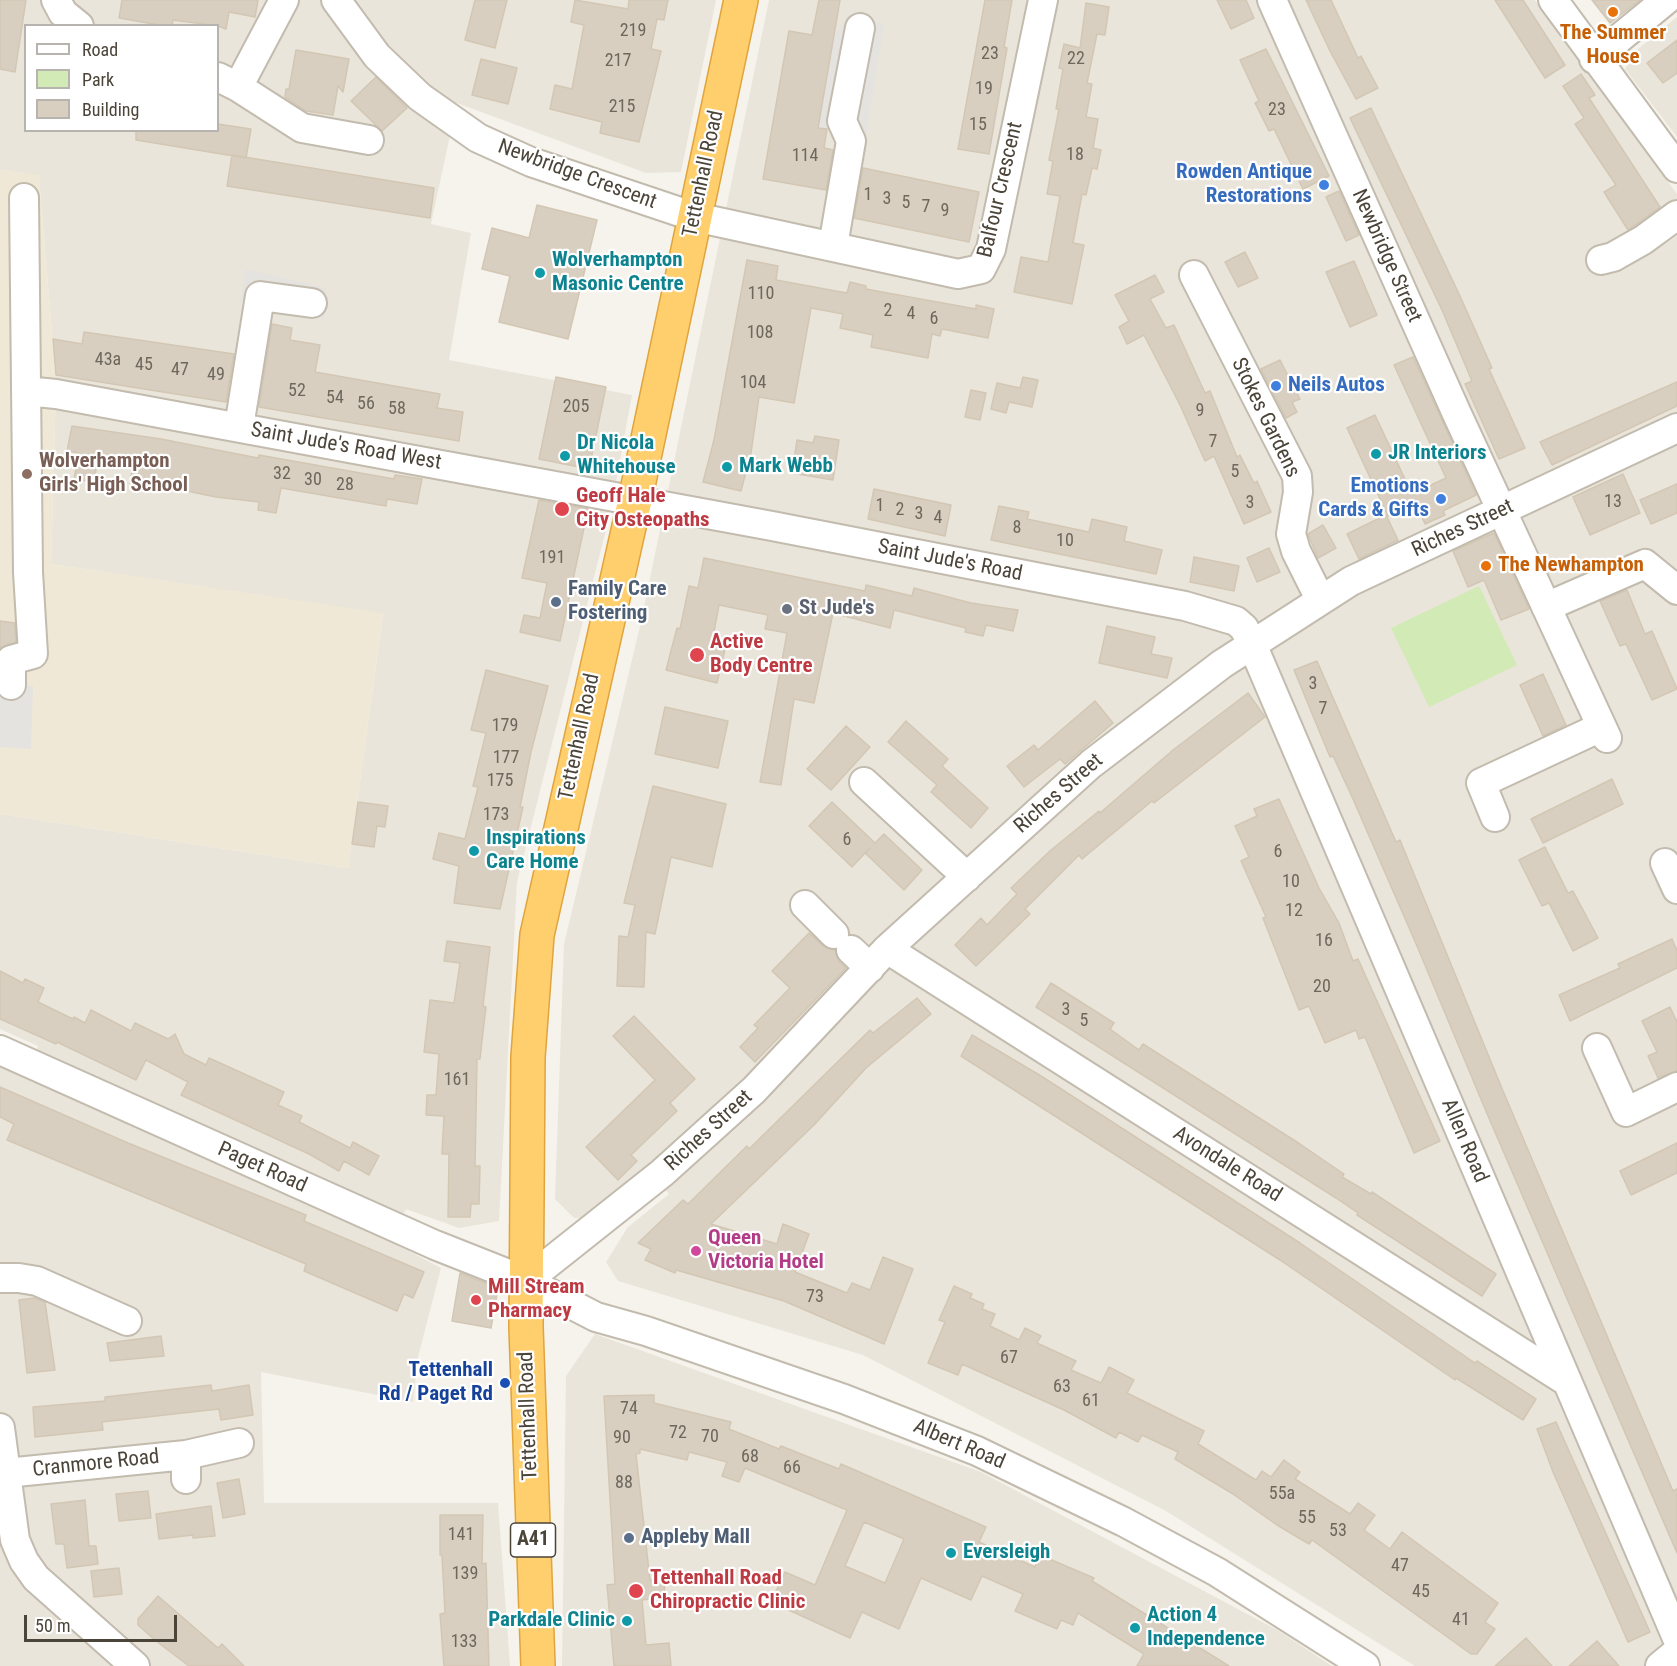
<!DOCTYPE html>
<style>
body{margin:0}
#map{position:relative;width:1677px;height:1666px;overflow:hidden;background:#f6f3ec;font-family:"Roboto Condensed",sans-serif}
canvas{display:block}
.legend{position:absolute;left:24px;top:24px;width:195px;height:108px;box-sizing:border-box;background:#fff;border:2px solid #b7b4b0;margin:0;padding:8px 10px;list-style:none;font-size:18px;color:#4b4439}
.legend li{display:flex;align-items:center;gap:12px;height:30px}
.legend b{width:30px;border:2px solid #b7b4b0}
.scale{position:absolute;left:24px;top:1615px;width:153px;height:27px;box-sizing:border-box;border:3px solid #4b4439;border-top:0;padding-left:8px;font-size:18px;line-height:21px;white-space:nowrap;color:#4b4439;-webkit-text-stroke:4px #fff;paint-order:stroke}
</style>
<div id="map">
<canvas width="1677" height="1666"></canvas>
<ul class="legend">
<li><b style="height:8px;background:#fff"></b>Road</li>
<li><b style="height:16px;background:#d2eab5"></b>Park</li>
<li><b style="height:16px;background:#d8cfc1"></b>Building</li>
</ul>
<div class="scale">50 m</div>
</div>
<script>
const g = document.querySelector('canvas').getContext('2d');
g.lineJoin = 'round';
function paint(path, color) {
  g.fillStyle = color;
  g.fill(path, 'evenodd');
}
function toPath(rows) {
  const path = new Path2D();
  for (const r of rows) {
    path.moveTo(r[0], r[1]);
    for (let i = 2; i < r.length; i += 2) path.lineTo(r[i], r[i + 1]);
  }
  return path;
}
function strokePath(path, color, width, dash) {
  g.strokeStyle = color;
  g.lineWidth = width;
  g.lineCap = dash ? 'butt' : 'round';
  g.setLineDash(dash || []);
  g.stroke(path);
}
function write(font, color, halo, rows, align = 'center') {
  g.font = font + ' "Roboto Condensed",sans-serif';
  g.lineWidth = 4.5;
  g.setLineDash([]);
  g.textBaseline = 'middle';
  g.strokeStyle = halo;
  g.fillStyle = color;
  for (const [text, x, y, turn = 0] of rows) {
    g.save();
    g.translate(x, y);
    g.rotate((+turn || 0) * Math.PI / 180);
    g.textAlign = isNaN(turn) ? turn : align;
    if (halo) g.strokeText(text, 0, 0);
    g.fillText(text, 0, 0);
    g.restore();
  }
}
const residential = toPath([
 [0,0,716,0,681,172,646,173,457,103,431,224,471,233,449,360,632,395,610,514,517,882,499,1221,459,1228,406,1209,388,1240,441,1268,418,1357,413,1402,261,1372,264,1503,498,1503,510,1666,0,1666,0,1067,29,1079,38,1046,0,1029,0,814,348,868,383,614,51,564,56,384,39,176,0,170],
 [26,26,218,26,218,130,26,130],
 [769,0,1535,0,1677,194,1677,1666,1415,1666,1166,1511,863,1355,618,1281,606,1262,628,1227,669,1194,648,1168,591,1217,574,1218,555,1199,564,944,641,622],
 [1677,17,1677,137,1625,69,1638,49],
 [595,1334,981,1472,1279,1631,1332,1666,562,1666,566,1376]
]);
const education = toPath([
 [0,170,39,175,56,384,51,564,383,613,348,868,0,814]
]);
const green = toPath([
 [1479,586,1517,665,1429,707,1391,628]
]);
const parking = toPath([
 [849,14,884,24,866,136,818,128,833,39],
 [246,269,326,288,324,319,240,302],
 [0,684,33,686,31,749,0,747]
]);
const building = toPath([
 [0,0,26,0,15,72,0,69,0,0],
 [122,0,258,0,255,17,229,12,226,29,218,26,173,20,172,26,165,26,119,18,122,0],
 [475,0,507,0,495,48,465,40,475,0],
 [575,0,628,9,629,0,668,0,664,20,657,19,651,49,661,51,639,142,600,133,602,122,550,109,555,85,572,89,584,25,571,22,575,0],
 [819,0,840,0,818,128,827,129,824,148,833,150,826,190,763,179,789,31,812,35,819,0],
 [985,0,1012,0,1004,47,1007,48,989,154,958,149,985,0],
 [1217,0,1246,0,1254,18,1231,29,1217,0],
 [1306,0,1331,0,1358,58,1361,56,1378,88,1356,99,1330,51,1306,0],
 [1495,0,1523,0,1565,65,1545,78,1495,0],
 [1592,0,1640,0,1610,23,1592,0],
 [1086,3,1109,7,1105,35,1097,34,1087,83,1092,84,1086,117,1098,119,1093,148,1101,150,1097,169,1092,168,1086,195,1082,194,1073,243,1084,245,1072,304,1014,292,1021,257,1048,262,1060,196,1047,194,1053,161,1049,160,1059,109,1056,109,1063,69,1059,68,1064,44,1080,48,1086,3],
 [1677,40,1677,73,1663,83,1647,63,1677,40],
 [1266,49,1329,176,1303,189,1274,129,1269,131,1255,103,1259,101,1240,60,1266,49],
 [296,50,349,59,343,92,338,86,333,115,306,111,285,97,286,89,289,89,296,50],
 [481,59,517,68,508,104,472,95,481,59],
 [1581,74,1595,95,1589,98,1660,207,1628,230,1604,192,1616,185,1575,124,1584,118,1563,86,1581,74],
 [376,77,407,108,382,131,351,101,376,77],
 [1371,108,1460,296,1492,368,1489,369,1525,448,1499,459,1465,384,1472,381,1442,310,1350,118,1371,108],
 [218,124,251,129,246,158,136,140,136,130,218,130,218,124],
 [232,155,434,188,430,218,227,186,232,155],
 [863,168,979,192,969,242,854,218,863,168],
 [1339,191,1359,235,1346,241,1326,197,1339,191],
 [537,205,597,220,568,339,499,322,510,276,482,269,492,228,529,238,537,205],
 [1245,252,1258,278,1238,287,1225,262,1245,252],
 [747,260,778,266,776,280,847,293,850,282,866,286,866,289,904,296,976,309,976,305,994,309,988,338,942,329,940,336,932,334,928,358,871,347,873,335,840,328,843,314,811,308,794,403,759,397,751,453,741,491,703,482,714,440,747,260],
 [1354,261,1377,315,1350,327,1326,272,1354,261],
 [1155,275,1164,292,1150,299,1166,328,1174,325,1205,393,1210,391,1237,457,1240,455,1254,483,1257,481,1271,512,1244,524,1214,456,1205,461,1180,405,1144,335,1127,344,1119,327,1129,321,1115,295,1155,275],
 [272,324,292,328,290,340,320,345,315,372,440,394,437,408,463,412,459,441,259,407,272,324],
 [84,332,234,354,226,402,56,375,53,339,82,344,84,332],
 [1413,357,1476,495,1443,511,1445,515,1425,524,1416,504,1388,516,1347,428,1375,415,1412,494,1446,478,1394,365,1413,357],
 [1280,360,1300,399,1292,402,1297,412,1286,418,1261,369,1280,360],
 [556,377,606,387,589,469,539,459,556,377],
 [1023,377,1038,380,1032,407,1009,402,1006,413,991,409,997,383,1020,388,1023,377],
 [1677,382,1677,406,1552,465,1540,442,1677,382],
 [971,390,986,393,980,420,965,417,971,390],
 [72,426,161,439,258,458,259,455,394,479,395,475,422,479,417,504,387,499,386,506,281,488,276,513,258,510,259,502,216,497,148,483,147,486,130,484,133,464,98,457,94,482,74,479,79,453,67,451,72,426],
 [815,436,839,440,833,480,792,473,797,440,813,443,815,436],
 [1623,474,1640,513,1590,535,1573,497,1623,474],
 [1677,484,1677,513,1651,524,1640,500,1677,484],
 [874,489,951,505,945,536,868,519,874,489],
 [539,500,588,509,560,641,520,632,524,615,540,618,547,583,522,578,539,500],
 [999,506,1029,512,1027,519,1089,532,1092,519,1127,527,1124,541,1162,550,1156,574,991,540,999,506],
 [1386,515,1398,540,1359,559,1347,534,1386,515],
 [1323,525,1336,548,1318,558,1308,534,1323,525],
 [1494,533,1529,609,1501,620,1484,580,1468,587,1453,551,1494,533],
 [1269,548,1280,572,1257,582,1247,558,1269,548],
 [1194,557,1239,566,1234,591,1190,582,1194,557],
 [704,558,865,591,866,585,912,596,914,588,971,603,1018,610,1013,631,986,625,983,636,965,632,966,628,894,610,890,628,833,613,814,703,794,699,781,785,760,782,787,633,765,629,768,615,719,605,713,637,727,641,717,683,666,670,677,628,680,629,689,586,698,588,704,558],
 [1627,590,1645,634,1652,631,1677,689,1652,700,1626,644,1620,646,1600,601,1627,590],
 [0,621,15,623,16,642,0,648,0,621],
 [1107,626,1155,637,1151,654,1172,658,1167,678,1099,663,1107,626],
 [1317,661,1396,842,1400,840,1503,1091,1673,1491,1677,1489,1677,1553,1488,1116,1417,946,1353,799,1333,756,1330,757,1294,670,1317,661],
 [486,670,548,686,531,752,520,807,523,807,500,909,454,903,459,866,433,859,439,833,465,839,478,787,473,786,486,733,471,730,486,670],
 [1543,674,1566,725,1543,736,1520,685,1543,674],
 [1248,693,1265,717,1154,803,1152,801,1082,859,1079,855,1025,909,1030,914,976,966,955,945,981,918,987,925,1017,894,1011,888,1051,850,1099,811,1100,813,1173,750,1248,693],
 [1095,701,1113,723,1065,764,1060,759,1024,787,1007,766,1034,745,1038,750,1095,701],
 [665,707,728,721,718,768,655,754,665,707],
 [906,721,948,759,942,766,988,808,971,828,931,792,937,785,888,742,906,721],
 [846,726,870,747,831,790,807,769,846,726],
 [1612,779,1623,804,1543,843,1531,819,1612,779],
 [653,786,726,804,712,867,671,857,655,934,646,932,644,987,617,986,619,936,628,937,635,905,624,903,653,786],
 [1279,799,1319,888,1339,923,1353,961,1358,959,1440,1141,1414,1153,1365,1037,1359,1039,1356,1030,1325,1043,1309,1006,1299,1010,1263,918,1266,917,1241,861,1249,857,1235,826,1257,816,1254,809,1279,799],
 [358,802,388,806,385,827,377,826,374,847,352,844,358,802],
 [832,802,875,843,884,834,922,870,904,890,865,853,870,848,852,867,809,826,832,802],
 [1545,847,1568,893,1573,891,1598,938,1573,951,1549,903,1542,906,1519,860,1545,847],
 [809,933,823,946,835,950,839,962,846,968,755,1062,740,1047,758,1028,754,1025,790,988,772,971,809,933],
 [1672,939,1677,951,1677,968,1570,1021,1559,995,1620,968,1618,964,1672,939],
 [447,941,490,947,483,1006,486,1007,483,1032,480,1059,477,1059,475,1166,480,1166,479,1204,471,1204,470,1217,448,1217,449,1154,442,1154,444,1116,426,1115,427,1095,436,1095,439,1054,424,1052,430,1000,454,1003,460,963,444,961,447,941],
 [0,971,23,983,25,979,44,988,38,1002,73,1019,74,1017,85,1023,91,1010,131,1031,135,1023,168,1039,175,1034,184,1054,206,1065,209,1058,284,1092,278,1105,302,1116,299,1122,350,1148,353,1142,379,1156,369,1175,344,1161,339,1171,309,1154,181,1095,188,1082,146,1060,136,1080,57,1042,56,1044,0,1019,0,971],
 [1051,983,1114,1023,1110,1029,1139,1050,1143,1044,1300,1144,1344,1174,1342,1177,1371,1194,1372,1192,1496,1274,1482,1296,1357,1215,1358,1213,1336,1198,1036,1007,1051,983],
 [917,998,931,1014,866,1068,814,1125,711,1224,777,1244,783,1224,809,1234,795,1272,847,1293,852,1283,870,1290,883,1257,913,1269,884,1344,784,1301,676,1270,675,1273,645,1260,651,1249,638,1243,683,1200,688,1204,747,1146,749,1149,870,1030,873,1033,917,998],
 [1670,1007,1677,1022,1677,1071,1658,1078,1648,1056,1657,1052,1642,1021,1670,1007],
 [634,1016,695,1079,670,1103,677,1111,631,1155,637,1161,618,1180,586,1147,655,1080,613,1036,634,1016],
 [972,1035,1041,1076,1300,1243,1475,1363,1477,1361,1536,1399,1523,1420,1456,1378,1455,1380,1280,1260,961,1056,972,1035],
 [0,1087,128,1143,306,1215,304,1221,424,1272,413,1298,404,1294,397,1311,304,1271,306,1264,7,1140,14,1124,0,1117,0,1087],
 [1677,1143,1677,1173,1631,1195,1620,1171,1677,1143],
 [460,1273,498,1288,491,1328,452,1321,460,1273],
 [954,1286,972,1294,970,1298,984,1304,982,1309,995,1314,990,1326,1019,1340,1025,1328,1041,1336,1037,1343,1076,1361,1071,1370,1101,1383,1109,1367,1134,1380,1127,1393,1204,1431,1198,1444,1256,1480,1262,1471,1271,1477,1284,1460,1300,1472,1295,1479,1350,1514,1358,1503,1375,1515,1364,1530,1390,1549,1402,1532,1498,1603,1485,1622,1495,1629,1477,1654,1471,1654,1312,1540,1309,1544,1277,1525,1233,1494,1175,1459,1178,1452,1142,1435,1138,1442,1119,1432,1116,1438,1064,1410,962,1364,958,1375,928,1363,945,1322,939,1320,954,1286],
 [34,1298,45,1302,55,1370,27,1373,19,1300,34,1298],
 [161,1336,164,1356,110,1361,107,1343,161,1336],
 [211,1385,212,1391,249,1385,253,1415,221,1420,219,1409,102,1422,103,1430,35,1437,33,1407,105,1401,105,1397,211,1385],
 [654,1395,654,1403,731,1422,729,1429,779,1449,781,1446,839,1469,841,1464,986,1527,979,1542,1035,1567,1040,1555,1094,1578,1092,1581,1229,1666,1137,1666,1144,1654,1078,1613,1073,1625,1061,1620,1057,1629,1015,1611,1023,1594,982,1576,971,1600,921,1578,899,1629,862,1612,850,1638,771,1602,785,1572,815,1585,847,1510,745,1468,739,1482,722,1476,727,1462,689,1452,687,1460,640,1449,640,1453,636,1454,650,1580,664,1579,665,1597,642,1600,646,1645,669,1643,671,1666,614,1666,607,1585,615,1584,604,1396,654,1395],
 [864,1522,904,1539,885,1583,845,1566,864,1522],
 [1556,1422,1650,1632,1628,1642,1553,1472,1537,1429,1556,1422],
 [239,1479,245,1514,223,1518,217,1483,239,1479],
 [148,1491,151,1518,119,1521,116,1494,148,1491],
 [85,1500,89,1546,96,1546,98,1564,67,1568,64,1544,56,1544,51,1504,85,1500],
 [211,1506,215,1536,193,1538,193,1535,159,1539,156,1514,211,1506],
 [440,1515,483,1515,482,1564,486,1563,489,1666,444,1666,440,1614,445,1613,442,1555,440,1555,440,1515],
 [119,1568,122,1594,94,1597,91,1571,119,1568],
 [158,1596,218,1648,222,1644,244,1666,189,1666,156,1641,138,1625,138,1619,158,1596],
 [1526,1638,1552,1666,1495,1666,1526,1638],
 [1597,1641,1619,1666,1569,1666,1597,1641]
]);
const minor = toPath([
 [56,0,63,13,79,26],
 [336,0,377,56,420,97,478,138,531,162,695,217,958,274,981,269,991,249,1043,0],
 [1272,0,1457,414,1607,738],
 [1553,0,1677,168],
 [1594,59,1666,0],
 [218,77,238,87,302,128,369,140],
 [238,87,284,0],
 [833,246,851,141,842,121,860,28],
 [1601,260,1613,257,1643,240,1677,215],
 [1194,275,1297,476,1298,492,1291,534,1296,551,1320,599],
 [26,391,56,394,772,526,1185,606,1236,621,1244,628,1252,644,1677,1638],
 [239,427,260,296,312,303],
 [1546,607,1645,564,1677,590],
 [11,685,11,660,33,654,28,572,24,198],
 [864,782,967,877],
 [1495,817,1481,783,1601,727],
 [1665,863,1677,889],
 [805,905,834,934],
 [887,949,1566,1381],
 [851,950,870,968],
 [1597,1048,1626,1112,1677,1087],
 [0,1050,435,1245,526,1281,596,1317,646,1331,844,1399,977,1451,1124,1522,1217,1572,1365,1666],
 [0,1278,19,1278,37,1281,127,1321],
 [526,1281,662,1173,754,1090,887,949,1091,764,1222,664,1351,581,1677,428],
 [0,1428,15,1540,24,1561,36,1578,135,1666],
 [186,1455,186,1479],
 [6,1473,186,1455,239,1443],
 [1660,1666,1677,1652]
]);
const highway = toPath([
 [538,1666,526,1327,528,1057,537,935,635,500,741,0]
]);
const markers = [
 [1613,12,6,"#e8710a"],
 [1324,185,6,"#3f7fe0"],
 [540,273,6,"#0f9aa8"],
 [1276,386,6,"#3f7fe0"],
 [1376,454,6,"#0f9aa8"],
 [565,456,6,"#0f9aa8"],
 [727,467,6,"#0f9aa8"],
 [27,474,6,"#8d6e63"],
 [1441,499,6,"#3f7fe0"],
 [562,509,8,"#e0444e"],
 [1486,566,6,"#e8710a"],
 [556,602,6,"#5c6f8a"],
 [787,609,6,"#6b7280"],
 [697,655,8,"#e0444e"],
 [474,851,6,"#0f9aa8"],
 [696,1251,6,"#d1479c"],
 [476,1300,6,"#e0444e"],
 [505,1383,6,"#1a4fb4"],
 [629,1538,6,"#5c6f8a"],
 [951,1553,6,"#0f9aa8"],
 [636,1591,8,"#e0444e"],
 [627,1621,6,"#0f9aa8"],
 [1135,1628,6,"#0f9aa8"]
];
const numberNames = [
 ["219",633,31],
 ["23",990,54],
 ["22",1076,59],
 ["217",618,61],
 ["19",984,89],
 ["215",622,107],
 ["23",1277,110],
 ["15",978,125],
 ["18",1075,155],
 ["114",805,156],
 ["1",868,195],
 ["3",887,199],
 ["5",906,203],
 ["7",926,207],
 ["9",945,211],
 ["110",761,294],
 ["2",888,311],
 ["4",911,314],
 ["6",934,319],
 ["108",760,333],
 ["43a",108,360],
 ["45",144,365],
 ["47",180,370],
 ["49",216,375],
 ["104",753,383],
 ["52",297,391],
 ["54",335,398],
 ["56",366,404],
 ["205",576,407],
 ["58",397,409],
 ["9",1200,411],
 ["7",1213,442],
 ["5",1235,472],
 ["32",282,474],
 ["30",313,480],
 ["28",345,485],
 ["13",1613,502],
 ["3",1250,503],
 ["1",880,506],
 ["2",900,510],
 ["3",919,514],
 ["4",938,518],
 ["8",1017,528],
 ["10",1065,541],
 ["191",552,558],
 ["3",1313,684],
 ["7",1323,709],
 ["179",505,726],
 ["177",506,758],
 ["175",500,781],
 ["173",496,815],
 ["6",847,840],
 ["6",1278,852],
 ["10",1291,882],
 ["12",1294,911],
 ["16",1324,941],
 ["20",1322,987],
 ["3",1066,1010],
 ["5",1084,1021],
 ["161",457,1080],
 ["73",815,1297],
 ["67",1009,1358],
 ["63",1062,1387],
 ["61",1091,1401],
 ["74",629,1409],
 ["72",678,1433],
 ["70",710,1437],
 ["90",622,1438],
 ["68",750,1457],
 ["66",792,1468],
 ["88",624,1483],
 ["55a",1282,1494],
 ["55",1307,1518],
 ["53",1338,1531],
 ["141",461,1535],
 ["47",1400,1566],
 ["139",465,1574],
 ["45",1421,1592],
 ["41",1461,1620],
 ["133",464,1642]
];
const shields = [
 [533,1540,45]
];
const shieldNames = [
 ["A41",533,1540]
];
const foodNames = [
 ["The Summer",1613,34],
 ["House",1613,58],
 ["The Newhampton",1498,566,"left"]
];
const shopNames = [
 ["Rowden Antique",1312,173],
 ["Restorations",1312,197],
 ["Neils Autos",1288,386,"left"],
 ["Emotions",1429,487],
 ["Cards & Gifts",1429,511]
];
const streetNames = [
 ["Tettenhall Road",704,174,-78],
 ["Newbridge Crescent",577,175,20],
 ["Balfour Crescent",1001,190,-77],
 ["Newbridge Street",1386,256,66],
 ["Stokes Gardens",1265,418,64],
 ["Saint Jude's Road West",346,447,10],
 ["Riches Street",1463,529,-25],
 ["Saint Jude's Road",950,561,11],
 ["Tettenhall Road",580,737,-78],
 ["Riches Street",1059,794,-41],
 ["Riches Street",709,1131,-42],
 ["Allen Road",1464,1141,67],
 ["Avondale Road",1227,1165,32],
 ["Paget Road",262,1168,24],
 ["Tettenhall Road",529,1416,-92],
 ["Albert Road",959,1445,23],
 ["Cranmore Road",96,1464,-6]
];
const cultureNames = [
 ["Wolverhampton",552,261],
 ["Masonic Centre",552,285],
 ["Dr Nicola",577,444],
 ["Whitehouse",577,468],
 ["JR Interiors",1388,454],
 ["Mark Webb",739,467],
 ["Inspirations",486,839],
 ["Care Home",486,863],
 ["Eversleigh",963,1553],
 ["Action 4",1147,1616],
 ["Independence",1147,1640],
 ["Parkdale Clinic",615,1621,"right"]
];
const educationNames = [
 ["Wolverhampton",39,462],
 ["Girls' High School",39,486]
];
const healthNames = [
 ["Geoff Hale",576,497],
 ["City Osteopaths",576,521],
 ["Active",710,643],
 ["Body Centre",710,667],
 ["Mill Stream",488,1288],
 ["Pharmacy",488,1312],
 ["Tettenhall Road",650,1579],
 ["Chiropractic Clinic",650,1603]
];
const serviceNames = [
 ["Family Care",568,590],
 ["Fostering",568,614],
 ["Appleby Mall",641,1538]
];
const worshipNames = [
 ["St Jude's",799,609]
];
const hotelNames = [
 ["Queen",708,1239],
 ["Victoria Hotel",708,1263]
];
const transitNames = [
 ["Tettenhall",493,1371],
 ["Rd / Paget Rd",493,1395]
];
paint(residential, '#eae5da');
paint(education, '#efe8d6');
paint(green, '#d2eab5');
paint(parking, '#e5e3e0');
paint(building, '#d8cfc1');
strokePath(building, '#d3c7b4', 1.5);
strokePath(minor, '#c2bbae', 32);
strokePath(highway, '#e0a43c', 36);
strokePath(minor, '#fff', 28);
strokePath(highway, '#ffcf6e', 33);
for (const [x, y, r, color] of markers) {
  const dot = new Path2D();
  dot.arc(x, y, r, 0, 2 * Math.PI);
  g.fillStyle = color;
  g.fill(dot);
  strokePath(dot, '#fff', 2);
}
write('18px', '#6e675b', null, numberNames);
for (const [x, y, w] of shields) {
  const box = new Path2D();
  box.roundRect(x - w / 2, y - 17, w, 34, 4.5);
  g.fillStyle = '#fff';
  g.fill(box);
  strokePath(box, '#4b4439', 1.5);
}
write('bold 20px', '#4b4439', null, shieldNames);
write('bold 21px', '#c56008', '#fff', foodNames);
write('bold 21px', '#366cbe', '#fff', shopNames, 'right');
write('21px', '#4b4439', '#fff', streetNames);
write('bold 21px', '#0d838f', '#fff', cultureNames, 'left');
write('bold 21px', '#785e54', '#fff', educationNames, 'left');
write('bold 21px', '#be3a42', '#fff', healthNames, 'left');
write('bold 21px', '#4e5e75', '#fff', serviceNames, 'left');
write('bold 21px', '#5b616d', '#fff', worshipNames, 'left');
write('bold 21px', '#b23c85', '#fff', hotelNames, 'left');
write('bold 21px', '#164399', '#fff', transitNames, 'right');
</script>
